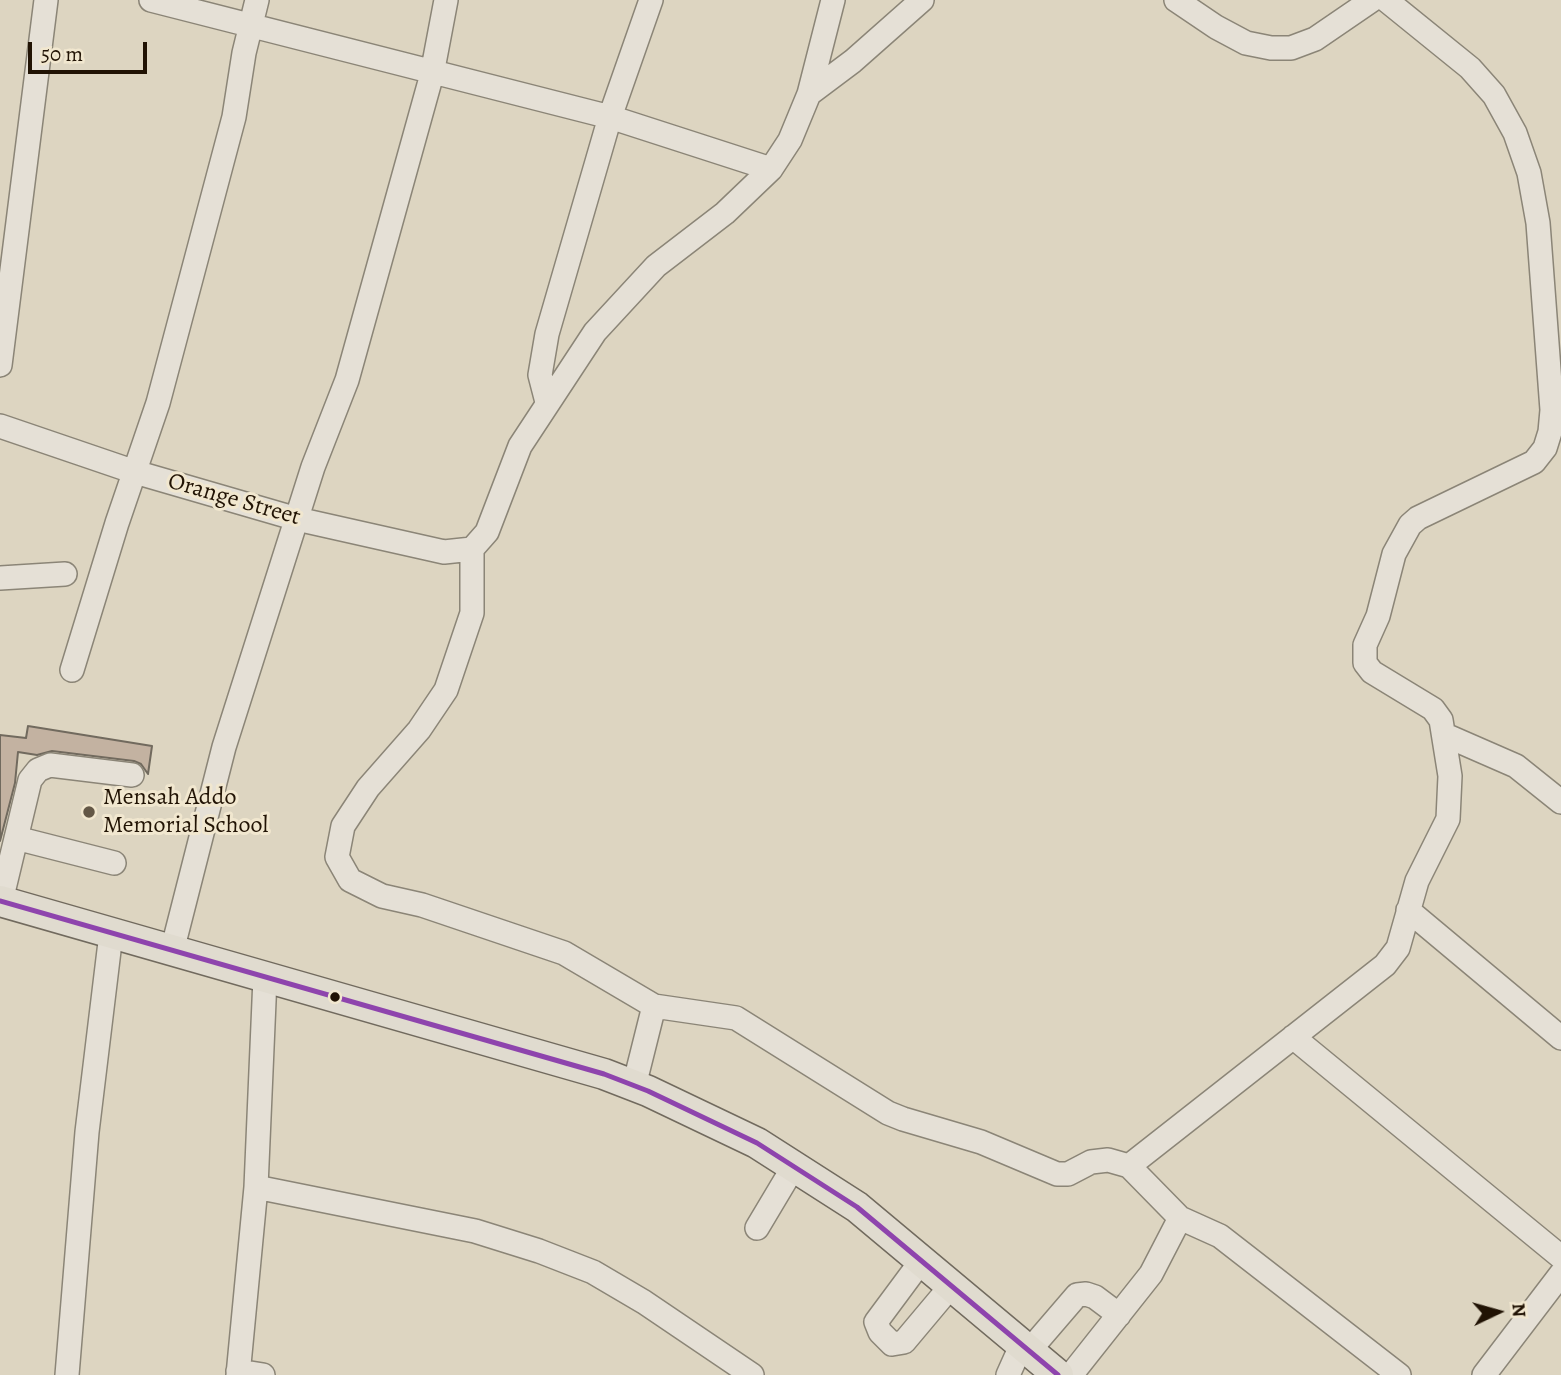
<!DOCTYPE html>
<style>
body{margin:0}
#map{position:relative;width:1561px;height:1375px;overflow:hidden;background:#ddd5c1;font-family:Alegreya,serif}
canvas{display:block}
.north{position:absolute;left:1463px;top:1277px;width:70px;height:70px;-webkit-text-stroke:5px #f1e7cf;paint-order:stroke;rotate:85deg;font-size:19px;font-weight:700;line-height:28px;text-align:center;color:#211304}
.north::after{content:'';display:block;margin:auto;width:24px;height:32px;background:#211304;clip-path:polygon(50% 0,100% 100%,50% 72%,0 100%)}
.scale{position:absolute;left:28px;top:42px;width:119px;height:32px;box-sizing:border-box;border:4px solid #211304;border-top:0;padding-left:9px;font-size:21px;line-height:24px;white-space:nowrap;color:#211304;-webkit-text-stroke:5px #f1e7cf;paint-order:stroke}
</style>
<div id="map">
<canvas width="1561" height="1375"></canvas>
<div class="north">N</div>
<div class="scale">50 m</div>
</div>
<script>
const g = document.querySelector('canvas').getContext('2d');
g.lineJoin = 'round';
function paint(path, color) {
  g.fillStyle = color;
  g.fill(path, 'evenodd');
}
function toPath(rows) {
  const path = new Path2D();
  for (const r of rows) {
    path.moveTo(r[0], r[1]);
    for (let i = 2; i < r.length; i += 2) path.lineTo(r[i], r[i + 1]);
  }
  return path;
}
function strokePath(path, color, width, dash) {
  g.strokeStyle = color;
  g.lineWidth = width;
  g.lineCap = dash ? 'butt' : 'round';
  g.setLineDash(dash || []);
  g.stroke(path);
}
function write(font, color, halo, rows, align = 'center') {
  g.font = font + ' Alegreya,serif';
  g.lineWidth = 6;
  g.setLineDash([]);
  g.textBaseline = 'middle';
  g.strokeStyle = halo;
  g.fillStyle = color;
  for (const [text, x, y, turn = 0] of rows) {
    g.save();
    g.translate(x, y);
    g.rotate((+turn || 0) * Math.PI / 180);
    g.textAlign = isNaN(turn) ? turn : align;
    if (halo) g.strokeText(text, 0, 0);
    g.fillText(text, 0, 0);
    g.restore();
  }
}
const building = toPath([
 [28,726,152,746,148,774,141,764,134,761,52,751,37,755,18,752,15,783,0,841,0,735,26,738,28,726]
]);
const minor = toPath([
 [151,0,610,117,771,169],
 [1176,0,1216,27,1246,43,1271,48,1291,48,1315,39,1372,0],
 [809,94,853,61,922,0],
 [0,365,46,0],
 [547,402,540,375,547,334,610,117,651,0],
 [0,426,135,472,297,519,444,552,472,549,487,532,520,446,595,332,656,266,725,213,771,169,790,140,809,94,833,0],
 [472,549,472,613,446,690,419,730,368,788,343,826,337,857,350,880,382,896,422,905,564,953,654,1006,736,1018,888,1113,903,1119,981,1142,1057,1174,1068,1174,1091,1162,1108,1160,1129,1166,1180,1218,1220,1236,1399,1375],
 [0,578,65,574],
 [72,670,117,523,158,403,234,117,244,53,257,0],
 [1445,735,1516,766,1561,802],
 [16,838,114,863],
 [1,901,30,780,38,770,50,765,132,775],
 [1408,910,1561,1038],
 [172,951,224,747,313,467,347,380,432,74,446,0],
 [1293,1037,1561,1257],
 [634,1086,654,1006],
 [1129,1166,1385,965,1398,948,1417,881,1448,819,1450,776,1441,720,1433,709,1372,672,1365,663,1365,645,1378,616,1394,554,1410,525,1418,518,1534,462,1545,448,1550,432,1552,410,1538,223,1529,173,1515,133,1494,95,1470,68,1386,0],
 [256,1187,475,1231,539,1251,593,1272,644,1302,752,1375],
 [757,1228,794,1166],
 [922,1260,876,1322,880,1332,892,1344,904,1342,951,1286],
 [1028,1352,1077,1295,1086,1294,1095,1297,1119,1315],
 [238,1371,263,1375],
 [67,1375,87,1132,111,934],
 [238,1375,256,1187,265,978],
 [1008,1375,1021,1346],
 [1071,1375,1151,1274,1180,1218],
 [1484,1375,1561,1274]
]);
const major = toPath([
 [0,901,604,1074,648,1091,757,1143,857,1207,1058,1375]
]);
const bus1 = toPath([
 [0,901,604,1074,648,1091,757,1143,857,1207,1058,1375]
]);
const markers = [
 [89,812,7,"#635746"],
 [335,997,6,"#211304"]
];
const streetNames = [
 ["Orange Street",234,500,16]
];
const poiNames = [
 ["Mensah Addo",103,798],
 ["Memorial School",103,826]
];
paint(building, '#c3b2a1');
strokePath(building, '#716a5e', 2);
strokePath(minor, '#8b8577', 26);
strokePath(major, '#716a5e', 33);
strokePath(minor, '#e5e0d6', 23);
strokePath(major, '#e0dbcf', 30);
strokePath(bus1, '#8e44ad', 5);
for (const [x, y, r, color] of markers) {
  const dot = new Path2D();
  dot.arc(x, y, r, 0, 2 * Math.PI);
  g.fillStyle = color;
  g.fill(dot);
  strokePath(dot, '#f1e7cf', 2.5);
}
write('24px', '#211304', '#f1e7cf', streetNames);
write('24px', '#211304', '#f1e7cf', poiNames, 'left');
</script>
